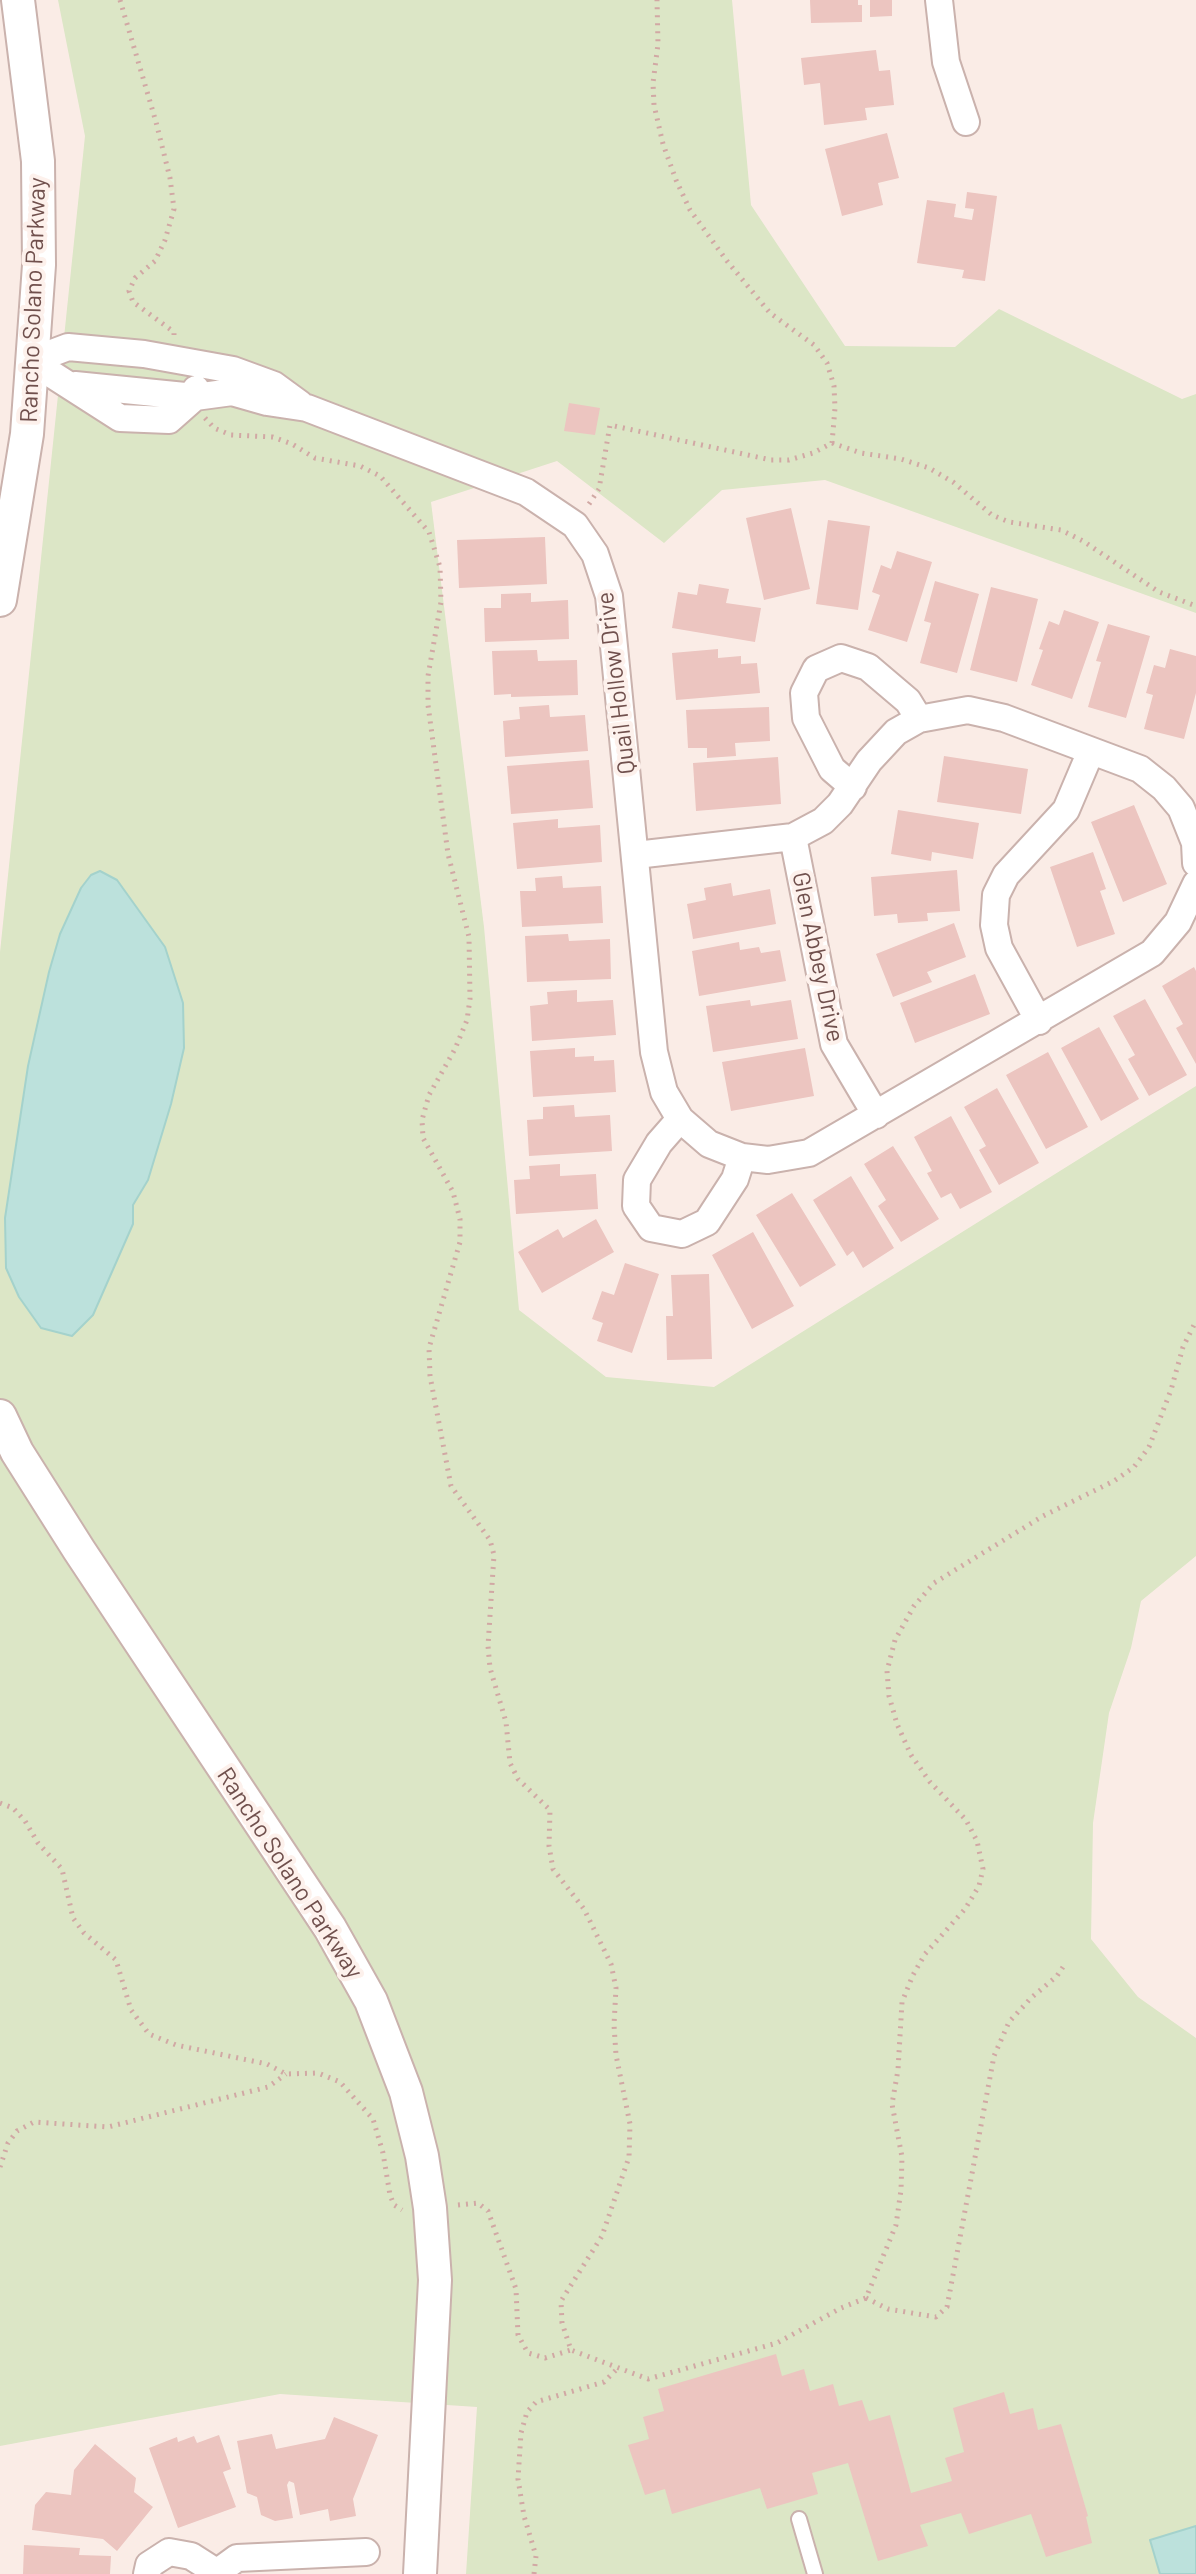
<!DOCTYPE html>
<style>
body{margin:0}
canvas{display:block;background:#faece6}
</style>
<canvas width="1196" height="2574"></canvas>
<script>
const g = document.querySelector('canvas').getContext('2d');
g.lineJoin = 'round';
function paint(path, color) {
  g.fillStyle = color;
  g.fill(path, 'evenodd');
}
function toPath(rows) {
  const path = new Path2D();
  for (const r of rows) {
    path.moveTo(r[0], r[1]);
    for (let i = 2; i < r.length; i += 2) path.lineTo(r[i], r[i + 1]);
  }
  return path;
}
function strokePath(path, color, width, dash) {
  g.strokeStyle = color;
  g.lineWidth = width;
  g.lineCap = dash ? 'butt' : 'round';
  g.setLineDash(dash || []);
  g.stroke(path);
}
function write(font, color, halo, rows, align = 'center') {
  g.font = font + ' Barlow,sans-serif';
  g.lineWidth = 8;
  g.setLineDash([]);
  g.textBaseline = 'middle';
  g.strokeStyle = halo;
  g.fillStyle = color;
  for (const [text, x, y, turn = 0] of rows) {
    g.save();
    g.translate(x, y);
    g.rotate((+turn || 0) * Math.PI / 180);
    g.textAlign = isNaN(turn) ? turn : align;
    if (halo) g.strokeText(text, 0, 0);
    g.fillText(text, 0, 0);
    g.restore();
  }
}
const green = toPath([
 [58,0,732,0,751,205,845,346,955,347,999,309,1182,399,1196,394,1196,613,825,480,722,490,664,543,557,461,431,502,484,927,519,1310,606,1377,714,1387,1196,1086,1196,1556,1141,1601,1131,1648,1109,1713,1093,1823,1091,1939,1138,1997,1196,2038,1196,2574,466,2574,477,2407,280,2394,0,2446,0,952,85,136]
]);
const water = toPath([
 [100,871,117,880,165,947,183,1003,184,1048,171,1104,148,1180,133,1205,133,1224,93,1315,72,1336,41,1328,19,1297,6,1268,5,1218,28,1066,49,972,60,934,81,888,91,875,100,871],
 [1196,2526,1196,2574,1160,2574,1150,2540,1196,2526]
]);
const building = toPath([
 [810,0,858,0,858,5,862,5,862,22,811,23],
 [870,0,892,0,892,16,870,17],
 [876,50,879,71,890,70,894,105,865,108,867,120,824,125,820,83,804,85,801,58],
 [887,133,899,178,878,183,883,205,842,216,825,149],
 [967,192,997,196,985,281,962,278,964,270,917,263,927,200,956,204,954,217,972,220,974,209,965,208],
 [569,403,600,408,595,435,564,431],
 [791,508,810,589,764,600,746,518],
 [828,520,870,526,858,610,816,604],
 [545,537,547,584,459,588,457,540],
 [897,551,932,562,907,642,868,630,880,595,872,592,881,565,891,569],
 [935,581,979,594,957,673,920,663,931,623,924,621],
 [699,584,729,589,726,603,761,608,755,642,672,628,678,592,697,595],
 [991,587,1038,599,1017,682,970,670],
 [531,593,531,602,568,600,569,639,485,642,484,608,501,608,501,594],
 [1064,610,1099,622,1072,699,1031,685,1043,650,1039,649,1049,621,1059,625],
 [1108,624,1150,636,1126,718,1088,707,1101,662,1096,661],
 [718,649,718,658,741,656,741,664,757,663,760,693,676,700,672,653],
 [1170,649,1196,656,1196,693,1184,739,1144,729,1153,695,1146,693,1154,665,1165,668],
 [537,650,538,661,577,660,578,695,511,697,511,694,494,695,492,651],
 [549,705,550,717,585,715,588,751,505,757,503,721,520,719,519,707],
 [769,707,770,741,735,743,736,756,707,758,707,748,688,748,686,710],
 [944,756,1028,769,1021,814,937,802],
 [778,757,781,804,696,811,693,763],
 [589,760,593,808,511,814,507,766],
 [1134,805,1167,884,1123,902,1091,822],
 [898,810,979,823,973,859,932,852,931,861,891,854],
 [558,819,558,828,600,825,602,862,517,869,513,823],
 [1093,852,1106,889,1100,891,1115,934,1077,947,1050,867],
 [957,870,960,911,927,913,928,921,898,923,897,914,874,916,871,877],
 [562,876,563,888,601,886,603,923,522,927,520,891,536,891,535,878],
 [731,883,733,896,770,889,776,924,693,939,687,904,706,900,704,888],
 [954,923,966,957,927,972,932,982,893,997,876,954],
 [568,934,569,941,610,939,611,979,527,982,525,936],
 [739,942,740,950,759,947,761,953,780,950,786,981,699,996,692,951],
 [1194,967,1196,971,1196,1064,1176,1028,1183,1024,1162,986],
 [975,974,990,1014,915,1043,900,1003],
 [577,990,577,1002,613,1000,616,1035,532,1041,530,1006,548,1004,547,992],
 [1145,999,1187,1075,1149,1096,1128,1059,1135,1055,1113,1016],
 [750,1000,751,1006,791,1000,798,1039,713,1052,706,1006],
 [1099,1027,1139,1099,1101,1121,1061,1048],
 [575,1048,575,1057,594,1056,594,1061,614,1060,616,1092,533,1097,530,1051],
 [805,1048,814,1096,731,1111,722,1062],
 [1048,1052,1088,1127,1046,1149,1006,1075],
 [997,1088,1039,1163,999,1185,979,1150,986,1146,964,1107],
 [574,1105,575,1117,610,1115,612,1151,529,1156,527,1120,543,1119,543,1107],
 [951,1116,992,1192,960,1209,951,1193,941,1198,927,1173,932,1171,914,1137],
 [893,1146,939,1219,901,1242,878,1206,886,1200,864,1164],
 [560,1164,560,1176,596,1174,598,1209,516,1214,514,1180,530,1179,529,1166],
 [851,1176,894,1248,863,1268,853,1251,847,1256,813,1200],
 [792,1193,836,1265,800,1287,756,1215],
 [596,1219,614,1252,542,1293,518,1252,558,1229,563,1238],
 [753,1232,794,1306,752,1329,712,1255],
 [625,1263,659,1274,632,1353,597,1341,603,1323,592,1319,602,1291,614,1295],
 [709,1274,712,1359,667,1360,666,1316,673,1316,671,1275],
 [776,2354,782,2376,804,2369,810,2391,833,2384,839,2406,862,2400,869,2421,890,2415,911,2493,952,2481,945,2458,964,2452,953,2408,1004,2392,1010,2414,1033,2408,1038,2430,1061,2424,1088,2516,1086,2517,1092,2543,1046,2557,1031,2514,969,2534,961,2513,920,2525,928,2546,878,2561,848,2463,812,2473,818,2494,767,2509,760,2488,672,2514,665,2489,645,2495,628,2445,649,2439,643,2417,664,2411,658,2389],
 [334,2417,378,2435,353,2499,356,2516,330,2521,328,2509,300,2515,294,2483,289,2481,287,2485,293,2518,275,2521,261,2515,257,2497,247,2493,237,2441,272,2434,276,2449,325,2439],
 [219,2435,231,2469,223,2472,236,2507,178,2528,149,2448,177,2437,178,2442,194,2436,197,2443],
 [95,2444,136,2478,134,2492,153,2507,117,2551,103,2539,32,2530,35,2505,46,2492,71,2495,74,2470],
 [24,2545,80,2548,79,2555,111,2556,110,2574,23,2574]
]);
const path = toPath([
 [120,0,156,122,170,178,174,209,165,240,155,261,135,278,129,291,133,302,174,332,174,335],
 [205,418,214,428,231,435,273,437,292,444,315,458,360,466,380,476,429,532,440,567,441,602,428,676,428,705,448,854,469,937,470,999,467,1020,455,1049,429,1095,422,1120,423,1138,453,1192,460,1219,460,1242,429,1348,430,1376,451,1486,490,1540,494,1555,488,1646,490,1668,506,1722,510,1763,518,1779,550,1810,549,1846,553,1869,584,1909,611,1964,616,1988,614,2025,616,2055,630,2124,629,2157,602,2236,561,2301,562,2323,571,2350,648,2379,777,2343,841,2308,866,2298,896,2225,901,2190,902,2157,892,2104,898,2070,902,2002,913,1975,925,1954,965,1909,979,1886,983,1869,977,1841,966,1820,930,1782,911,1755,897,1724,889,1696,887,1671,895,1640,914,1606,934,1583,1043,1516,1114,1481,1134,1467,1149,1447,1171,1390,1183,1347,1196,1321],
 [832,443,861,453,901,459,929,468,953,482,992,515,1009,522,1061,530,1083,541,1159,592,1196,606],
 [589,504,599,489,610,425,771,460,789,460,813,453,832,443,835,408,834,386,827,363,814,345,770,313,727,261,690,210,676,180,663,144,654,105,653,83,658,44,657,0],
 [0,1803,13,1808,25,1821,38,1843,62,1869,73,1918,84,1933,116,1960,131,2010,149,2034,176,2045,267,2064,286,2074,318,2073,340,2082,373,2119,383,2153,390,2195,394,2205,402,2210],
 [0,2167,8,2143,17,2131,34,2122,108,2127,268,2087,286,2074],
 [458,2205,478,2203,488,2211,516,2289,518,2335,528,2353,545,2358,571,2350],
 [866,2298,888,2309,936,2317,947,2307,994,2056,1009,2022,1031,1998,1057,1976,1065,1964],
 [534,2574,536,2556,524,2516,518,2479,521,2433,527,2412,536,2402,604,2382,618,2368]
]);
const service = toPath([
 [799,2519,815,2574]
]);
const minor = toPath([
 [939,0,946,62,966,122],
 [31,361,120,418,169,420,195,397,232,392,267,402,307,408,526,492,575,525,595,554,609,596,654,1052,664,1092,680,1119,709,1144,742,1157,768,1160,809,1153,1152,953,1178,922,1196,884],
 [31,361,68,347,144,354,233,370,274,385,300,404],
 [75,385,195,397,196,389],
 [853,787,832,769,806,718,804,693,816,669,841,658,868,667,908,701,919,719],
 [793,837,834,1044,876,1115],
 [636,855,793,837,823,821,840,804,869,761,896,732,919,719,968,710,1004,718,1140,769,1164,788,1181,808,1195,843,1196,863],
 [1039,1021,999,948,994,925,996,895,1006,875,1066,810,1091,751],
 [680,1119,659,1143,637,1180,636,1206,651,1228,682,1234,707,1222,735,1179,742,1157],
 [147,2574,149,2565,169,2552,191,2556,216,2572],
 [215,2574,237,2558,366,2552]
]);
const tertiary = toPath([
 [0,600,27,434,39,265,38,161,18,0],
 [0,1416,17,1452,79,1550,330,1928,371,2001,406,2092,422,2156,430,2208,435,2280,420,2574]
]);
const streetNames = [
 ["Rancho Solano Parkway",33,300,-88],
 ["Quail Hollow Drive",616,683,-97],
 ["Glen Abbey Drive",818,957,78],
 ["Rancho Solano Parkway",290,1873,57]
];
paint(green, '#dce6c6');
paint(water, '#bce1dc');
strokePath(water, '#a4d2cc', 2);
paint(building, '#ecc5c0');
strokePath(service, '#cab2ad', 18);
strokePath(minor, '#cab2ad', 30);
strokePath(tertiary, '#cab2ad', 36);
strokePath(path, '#d1a8a4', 5, [2, 6]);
strokePath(service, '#fff', 14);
strokePath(minor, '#fff', 26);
strokePath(tertiary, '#fff', 32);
write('24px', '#70504d', '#fdf1ec', streetNames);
</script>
